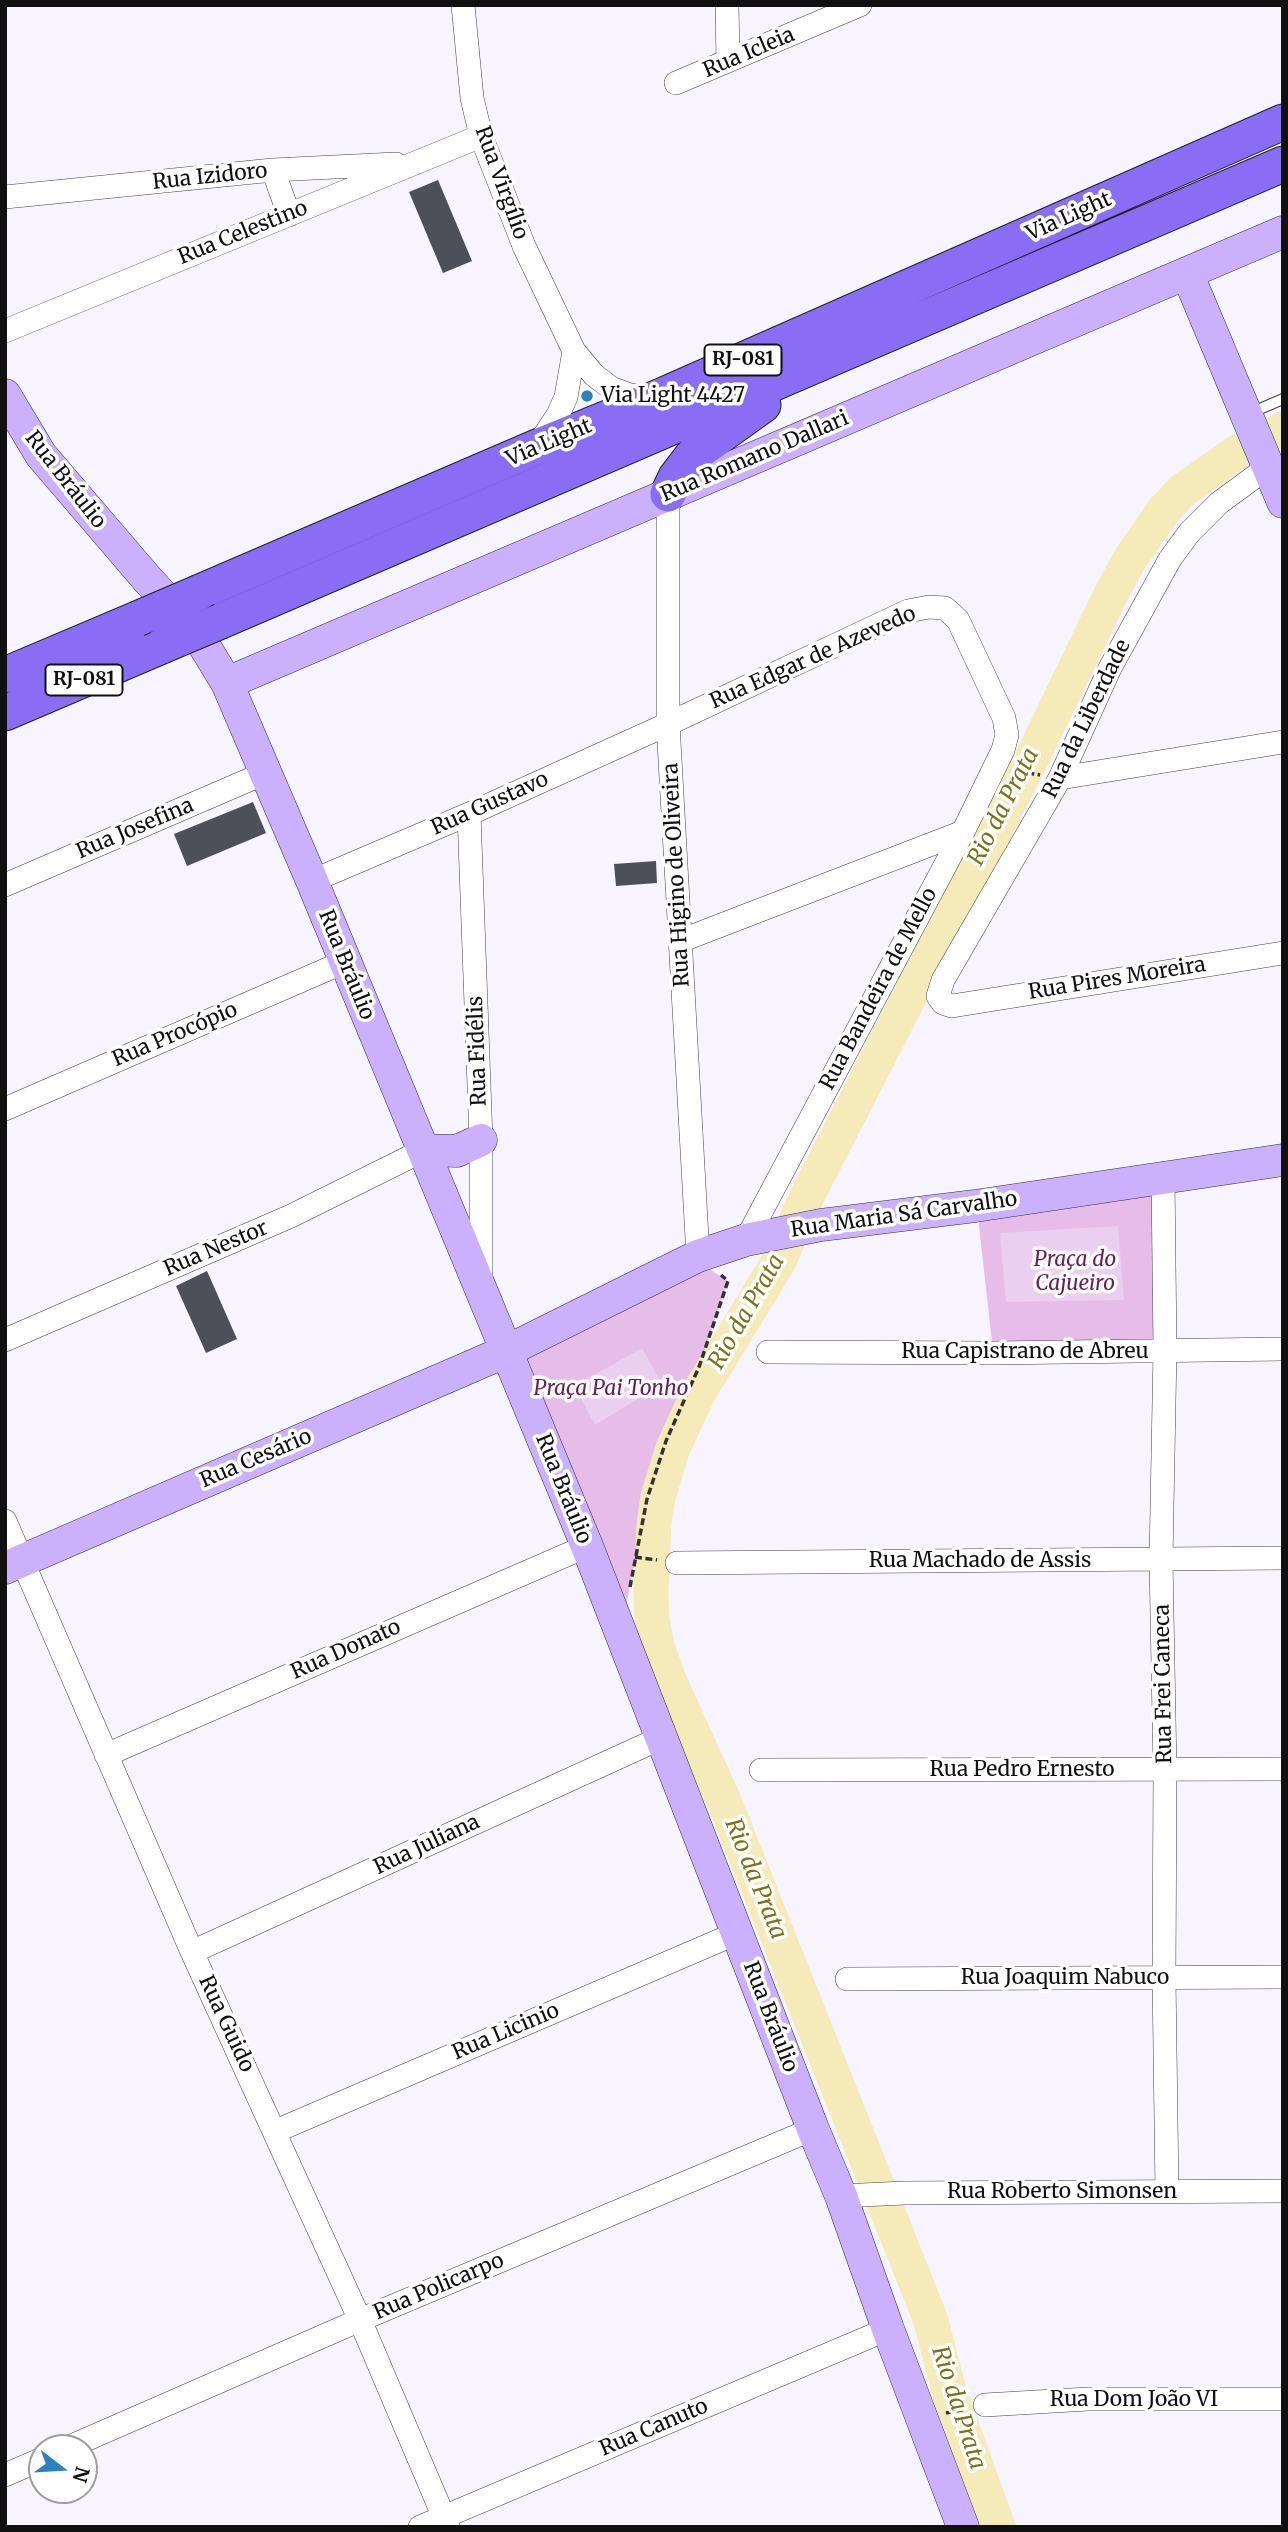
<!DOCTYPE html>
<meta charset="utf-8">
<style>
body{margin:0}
#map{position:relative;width:1288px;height:2532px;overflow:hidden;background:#f7f4ff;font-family:Merriweather,serif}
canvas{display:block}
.frame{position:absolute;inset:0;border:7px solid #101010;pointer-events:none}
.north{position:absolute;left:28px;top:2434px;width:70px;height:70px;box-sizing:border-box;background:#fff;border:2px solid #9f9f9f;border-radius:50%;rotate:107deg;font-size:19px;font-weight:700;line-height:28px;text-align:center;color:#101010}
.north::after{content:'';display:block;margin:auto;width:24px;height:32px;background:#2a83bf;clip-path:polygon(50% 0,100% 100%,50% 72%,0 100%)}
</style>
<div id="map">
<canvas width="1288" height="2532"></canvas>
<div class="frame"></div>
<div class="north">N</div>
</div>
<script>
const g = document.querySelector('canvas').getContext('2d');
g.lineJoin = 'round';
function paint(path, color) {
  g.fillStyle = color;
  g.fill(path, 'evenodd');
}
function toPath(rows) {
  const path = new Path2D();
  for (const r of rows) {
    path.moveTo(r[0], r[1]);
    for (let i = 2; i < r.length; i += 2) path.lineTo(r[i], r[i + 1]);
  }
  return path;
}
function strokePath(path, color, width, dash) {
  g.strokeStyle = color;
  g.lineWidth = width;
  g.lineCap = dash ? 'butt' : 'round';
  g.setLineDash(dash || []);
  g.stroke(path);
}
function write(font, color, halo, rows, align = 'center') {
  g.font = font + ' Merriweather,serif';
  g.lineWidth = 7;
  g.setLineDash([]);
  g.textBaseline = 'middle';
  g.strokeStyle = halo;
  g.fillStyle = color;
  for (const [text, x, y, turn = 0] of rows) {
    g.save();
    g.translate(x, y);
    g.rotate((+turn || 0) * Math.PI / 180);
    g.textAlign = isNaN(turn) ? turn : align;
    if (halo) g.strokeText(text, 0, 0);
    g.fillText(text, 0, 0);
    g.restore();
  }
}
const green = toPath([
 [1160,1182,1162,1350,993,1351,977,1208],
 [701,1264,728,1281,699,1367,666,1441,647,1499,623,1621,521,1353]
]);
const pitch = toPath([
 [1118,1226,1124,1300,1006,1302,1000,1233],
 [642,1348,662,1384,595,1425,574,1386]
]);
const river = toPath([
 [998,2527,950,2394,930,2318,724,1801,669,1680,657,1646,652,1619,651,1592,654,1524,658,1497,673,1448,698,1394,779,1261,803,1204,1033,756,1111,594,1130,559,1164,510,1183,490,1236,453,1283,429]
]);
const building = toPath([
 [438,180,472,261,443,273,409,192],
 [253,802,266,833,187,866,174,834],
 [656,861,657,883,616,886,614,864],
 [207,1271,237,1339,206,1353,176,1286]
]);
const path = toPath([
 [1017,771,1040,775],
 [635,1557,657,1560],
 [630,1587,647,1499,666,1441,699,1367,728,1281,721,1275],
 [946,2413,966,2409]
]);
const lane = toPath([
 [1248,414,1283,399]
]);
const street = toPath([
 [463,5,472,98,481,136,524,246,574,351,594,375,611,388,630,395,652,398],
 [727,5,728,61],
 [676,83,860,5],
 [273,170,289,215],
 [5,197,273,170,396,164],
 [5,331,481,136],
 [538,445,558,415,566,397,574,351],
 [1268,467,1219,503,1189,533,1170,559,1110,668,1060,778,943,980,938,996,943,1003,952,1006,1283,953],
 [668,494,668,724,698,1256],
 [1060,778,1283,742],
 [469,814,481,1140,481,1277],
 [312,881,469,814,668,724,908,611,929,607,945,608,958,620,1004,718,1007,735,1003,750,963,832,746,1240],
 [5,885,265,773],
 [680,941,963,832],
 [5,1109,344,962],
 [1163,1177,1165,1350,1161,1560,1165,1770,1164,1978,1167,2191],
 [5,1340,291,1216,424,1150],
 [768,1352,994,1353,1283,1349],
 [5,1521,192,1952,360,2320,448,2527],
 [677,1563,1283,1558],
 [106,1755,587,1546],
 [761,1770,1283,1769],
 [192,1952,663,1737],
 [847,1979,1283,1977],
 [276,2131,737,1933],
 [841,2196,904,2193,1283,2191],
 [985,2405,1088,2399,1283,2399],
 [67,2448,360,2320,813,2129],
 [5,2475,42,2459],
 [420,2527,888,2329]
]);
const secondary = toPath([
 [1187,273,1283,502],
 [5,395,41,455,148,580,194,629,227,683,312,881,587,1546,813,2129,841,2196,888,2329,963,2527],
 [227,683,1283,232],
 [424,1150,457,1151,481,1140],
 [5,1568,507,1351,698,1256,746,1240,821,1225,975,1206,1283,1160]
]);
const primary = toPath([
 [668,494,676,477,692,456,763,405],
 [200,592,537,447,666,394,1283,122],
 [221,621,1283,164],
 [5,675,137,619],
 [5,713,162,646]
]);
const primaryBridge = toPath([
 [137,619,200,592],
 [162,646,221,621]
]);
const markers = [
 [587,396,7,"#2a83bf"]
];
const shields = [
 [743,360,77],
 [84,680,77]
];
const shieldNames = [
 ["RJ-081",743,360],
 ["RJ-081",84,680]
];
const streetNames = [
 ["Rua Icleia",749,53,-23],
 ["Rua Izidoro",210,177,-6],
 ["Rua Virgílio",501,183,70],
 ["Via Light",1069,217,-24],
 ["Rua Celestino",243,233,-22],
 ["Via Light",549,443,-23],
 ["Rua Romano Dallari",755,457,-23],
 ["Rua Bráulio",65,480,52],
 ["Rua Edgar de Azevedo",813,658,-24],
 ["Rua da Liberdade",1087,719,-64],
 ["Rua Gustavo",490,804,-24],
 ["Rua Josefina",135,829,-23],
 ["Rua Higino de Oliveira",677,875,-93],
 ["Rua Bráulio",346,965,68],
 ["Rua Pires Moreira",1117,979,-9],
 ["Rua Bandeira de Mello",879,989,-62],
 ["Rua Procópio",175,1035,-23],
 ["Rua Fidélis",478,1051,-92],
 ["Rua Maria Sá Carvalho",904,1215,-8],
 ["Rua Nestor",216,1249,-23],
 ["Rua Capistrano de Abreu",1025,1352],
 ["Rua Cesário",256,1459,-23],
 ["Rua Bráulio",563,1489,68],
 ["Rua Machado de Assis",980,1561],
 ["Rua Donato",346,1650,-24],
 ["Rua Frei Caneca",1164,1684,-91],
 ["Rua Pedro Ernesto",1022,1770],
 ["Rua Juliana",427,1845,-25],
 ["Rua Joaquim Nabuco",1065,1978],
 ["Rua Bráulio",770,2017,69],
 ["Rua Guido",226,2024,65],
 ["Rua Licinio",506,2032,-23],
 ["Rua Roberto Simonsen",1062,2192],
 ["Rua Policarpo",439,2287,-23],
 ["Rua Dom João VI",1134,2400],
 ["Rua Canuto",654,2428,-23]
];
const poiNames = [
 ["Via Light 4427",601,396]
];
const parkNames = [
 ["Praça do",1075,1260],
 ["Cajueiro",1075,1284],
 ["Praça Pai Tonho",611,1389]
];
const waterNames = [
 ["Rio da Prata",1004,807,-63],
 ["Rio da Prata",747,1312,-60],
 ["Rio da Prata",755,1879,68],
 ["Rio da Prata",958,2408,72]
];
paint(green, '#e6bde9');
paint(pitch, '#eacff1');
strokePath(river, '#f5ebb9', 35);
paint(building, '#4d4f59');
strokePath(lane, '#434343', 12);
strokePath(street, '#434343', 24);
strokePath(secondary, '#323232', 33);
strokePath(primary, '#212121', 37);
strokePath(path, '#323232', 3.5, [7, 3.5]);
strokePath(lane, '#fff', 10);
strokePath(street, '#fff', 23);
strokePath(secondary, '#cab0fd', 32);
strokePath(primary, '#896df5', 35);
strokePath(primaryBridge, '#212121', 37, []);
strokePath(primaryBridge, '#896df5', 35);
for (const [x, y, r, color] of markers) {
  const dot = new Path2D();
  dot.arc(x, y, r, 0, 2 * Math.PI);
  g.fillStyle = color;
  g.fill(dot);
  strokePath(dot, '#fff', 2.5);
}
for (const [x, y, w] of shields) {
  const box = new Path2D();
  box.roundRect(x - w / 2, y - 15.5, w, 31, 5);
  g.fillStyle = '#fff';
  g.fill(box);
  strokePath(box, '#101010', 2);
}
write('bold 19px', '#101010', null, shieldNames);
write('21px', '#101010', '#fff', streetNames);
write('21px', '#101010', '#fff', poiNames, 'left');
write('italic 21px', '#682157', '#fff', parkNames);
write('italic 23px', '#7d7218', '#fff', waterNames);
</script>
